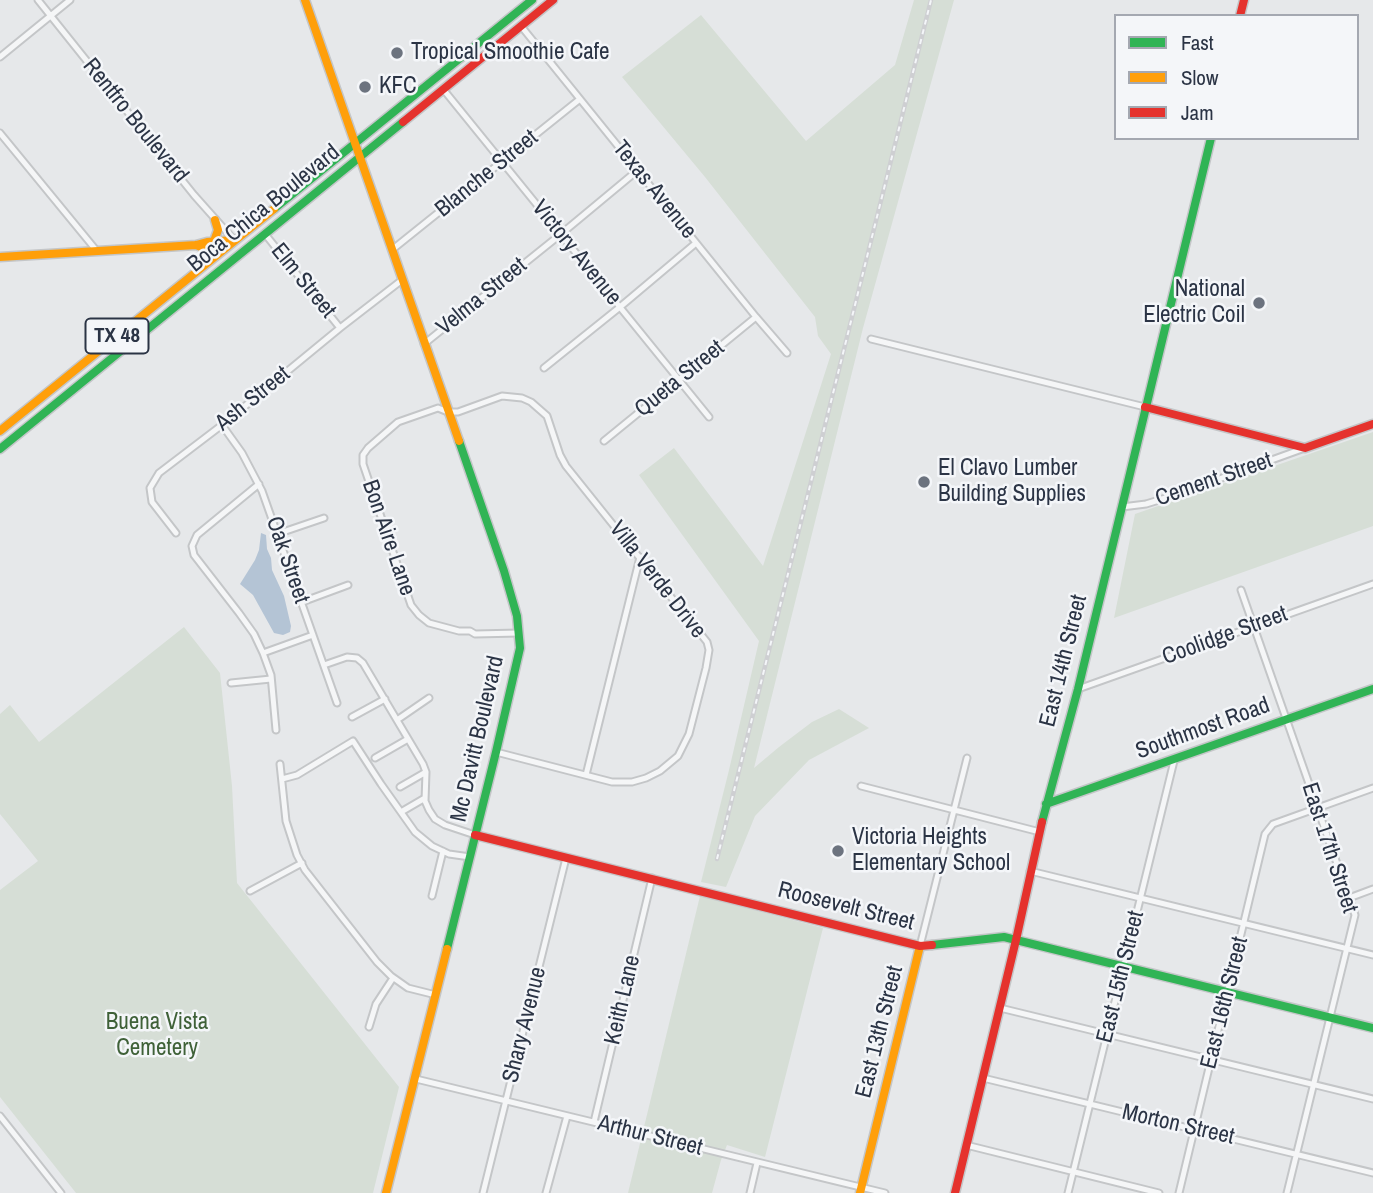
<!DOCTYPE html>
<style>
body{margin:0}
#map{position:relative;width:1373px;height:1193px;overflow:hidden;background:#e6e8ea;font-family:"Archivo Narrow",sans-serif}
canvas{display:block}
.legend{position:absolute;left:1114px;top:14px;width:245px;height:126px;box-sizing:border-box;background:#f4f6f9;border:2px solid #a4a8b1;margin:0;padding:9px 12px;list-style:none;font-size:21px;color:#2b3445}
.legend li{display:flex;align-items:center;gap:14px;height:35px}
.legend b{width:35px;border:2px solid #a4a8b1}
</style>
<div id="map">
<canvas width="1373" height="1193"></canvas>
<ul class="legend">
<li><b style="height:9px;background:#30b455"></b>Fast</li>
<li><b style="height:9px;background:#ff9f0a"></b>Slow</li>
<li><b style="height:9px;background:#e5322d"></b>Jam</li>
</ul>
</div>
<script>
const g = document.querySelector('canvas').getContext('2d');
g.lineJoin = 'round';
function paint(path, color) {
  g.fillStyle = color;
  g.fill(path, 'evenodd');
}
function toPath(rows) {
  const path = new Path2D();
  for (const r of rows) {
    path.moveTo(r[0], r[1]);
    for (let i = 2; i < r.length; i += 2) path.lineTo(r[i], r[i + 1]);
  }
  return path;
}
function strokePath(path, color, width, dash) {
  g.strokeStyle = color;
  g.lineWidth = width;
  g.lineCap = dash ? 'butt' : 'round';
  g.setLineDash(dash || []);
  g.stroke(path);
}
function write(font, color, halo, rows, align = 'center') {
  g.font = font + ' "Archivo Narrow",sans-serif';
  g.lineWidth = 5;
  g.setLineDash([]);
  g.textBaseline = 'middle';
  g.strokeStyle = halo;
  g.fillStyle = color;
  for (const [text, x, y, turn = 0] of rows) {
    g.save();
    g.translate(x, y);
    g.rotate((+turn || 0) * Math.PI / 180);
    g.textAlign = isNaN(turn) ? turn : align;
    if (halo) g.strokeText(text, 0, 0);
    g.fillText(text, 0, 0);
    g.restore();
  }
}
const green = toPath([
 [914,0,954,0,863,328,754,768,779,747,812,722,839,709,869,728,809,760,755,816,726,887,701,882,729,770,759,641,639,475,674,448,763,566,831,354,818,336,815,317,705,177,622,77,701,15,806,141,895,65],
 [1373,432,1373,526,1114,618,1135,514],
 [184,627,220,673,232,786,237,883,399,1087,373,1193,76,1193,0,1097,0,890,38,861,0,814,0,714,10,705,39,742],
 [700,896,823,928,765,1157,727,1145,721,1160,712,1193,628,1193]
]);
const water = toPath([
 [261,533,266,535,267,549,271,558,272,570,284,596,291,626,290,632,283,635,274,633,253,595,240,584,255,560,259,550]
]);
const street = toPath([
 [38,0,194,195,234,240],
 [521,26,756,317,787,353],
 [0,57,70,0],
 [443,89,709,417],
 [0,133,96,250],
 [265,234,340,328],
 [393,249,580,99],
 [871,339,1145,407],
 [424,344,561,234,638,170],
 [544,368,620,307,696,243],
 [222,425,242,453,262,491,337,703],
 [604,441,756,317],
 [259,484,197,535,192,546,194,555,239,613,254,634,263,653,271,675,276,730],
 [1122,507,1146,504,1172,496,1302,449],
 [176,533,152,502,150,488,159,473,222,425,340,328,402,280],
 [277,534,324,518],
 [1241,590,1355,915,1287,1193],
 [302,602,348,585],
 [263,653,313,635],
 [324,665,347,657,357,658,363,663,423,764,426,772,425,801,429,810,435,819,445,825,475,835],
 [231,683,271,679],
 [1078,689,1373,584],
 [352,717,385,699],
 [397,720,429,698],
 [496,752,612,782,632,782,646,778,660,771,678,756,689,734,706,668,709,650,707,642,566,466,560,455,547,416,531,402,522,398,502,396,458,412,448,412,438,408,398,422,368,448,363,455,363,464,411,605,419,615,429,623,459,631,470,631,475,634,519,633],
 [375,758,408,739],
 [280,764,286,821,297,855,305,870,377,962,391,976,408,988,436,995],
 [586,775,640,557],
 [282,779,297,775,353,741,381,784,415,832,432,846,449,854,470,857],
 [861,786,1040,832],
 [400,787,426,772],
 [401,812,425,798],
 [1030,871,1373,955],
 [250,891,302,863],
 [432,896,443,851],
 [1349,898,1373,889],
 [920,946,967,758],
 [1000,1008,1373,1099],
 [369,1027,376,1004,393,978],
 [983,1078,1373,1173],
 [416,1079,885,1193],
 [0,1116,61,1193],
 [594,1122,652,878],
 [966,1145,1159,1193],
 [483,1193,566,858],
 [546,1193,567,1116],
 [750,1193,757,1163],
 [1068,1193,1174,761],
 [1179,1193,1265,834,1273,824,1373,788]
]);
const fast = toPath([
 [274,209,532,0],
 [0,449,403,122],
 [1046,804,1373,689],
 [1042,822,1078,689,1211,138],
 [932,945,1004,937,1373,1028],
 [447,949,496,752,520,648,517,616,504,571,459,441]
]);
const slow = toPath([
 [305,0,459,441],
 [214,241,218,230,215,220],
 [196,245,206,249,215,256],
 [0,257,196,245,207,242,234,240],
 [0,431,274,209],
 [386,1193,447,949],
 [860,1193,920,946]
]);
const jam = toPath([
 [1240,16,1244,0],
 [403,122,553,0],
 [1145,407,1305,448,1373,424],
 [475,835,920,946,932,945],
 [955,1193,1016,940,1042,822]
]);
const rail = toPath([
 [717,859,931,0]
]);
const markers = [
 [397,53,7,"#6c737f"],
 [365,87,7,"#6c737f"],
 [1259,303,7,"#6c737f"],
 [924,482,7,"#6c737f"],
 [838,851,7,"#6c737f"]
];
const shields = [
 [117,336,63]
];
const shieldNames = [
 ["TX 48",117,336]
];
const poiNames = [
 ["Tropical Smoothie Cafe",411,53],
 ["KFC",379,87],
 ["National",1245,290,"right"],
 ["Electric Coil",1245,316,"right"],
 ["El Clavo Lumber",938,469],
 ["Building Supplies",938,495],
 ["Victoria Heights",852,838],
 ["Elementary School",852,864]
];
const streetNames = [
 ["Rentfro Boulevard",135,121,51],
 ["Blanche Street",487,174,-39],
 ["Texas Avenue",654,190,51],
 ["Boca Chica Boulevard",264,209,-39],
 ["Victory Avenue",576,253,51],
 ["Elm Street",303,281,51],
 ["Velma Street",482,297,-39],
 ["Queta Street",680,379,-39],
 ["Ash Street",253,399,-39],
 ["Cement Street",1214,480,-19],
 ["Bon Aire Lane",388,538,71],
 ["Oak Street",287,560,71],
 ["Villa Verde Drive",657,580,52],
 ["Coolidge Street",1225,636,-20],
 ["East 14th Street",1064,661,-76],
 ["Southmost Road",1203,729,-20],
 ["Mc Davitt Boulevard",478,739,-77],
 ["East 17th Street",1329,848,72],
 ["Roosevelt Street",846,907,14],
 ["East 15th Street",1121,977,-76],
 ["Keith Lane",623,1000,-77],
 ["East 16th Street",1225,1003,-76],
 ["Shary Avenue",525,1025,-76],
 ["East 13th Street",880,1032,-76],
 ["Morton Street",1178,1125,13],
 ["Arthur Street",650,1136,14]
];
const parkNames = [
 ["Buena Vista",157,1023],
 ["Cemetery",157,1049]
];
paint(green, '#d6ded6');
paint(water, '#b4c4d5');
strokePath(street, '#c4c6c8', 9);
strokePath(fast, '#c4c6c8', 11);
strokePath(slow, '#c4c6c8', 11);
strokePath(jam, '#c4c6c8', 11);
strokePath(street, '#f5f6f7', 5);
strokePath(fast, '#30b455', 8);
strokePath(slow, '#ff9f0a', 8);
strokePath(jam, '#e5322d', 8);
strokePath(rail, '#cecfd2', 4.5);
strokePath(rail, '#f4f6f9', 2, [5]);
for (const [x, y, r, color] of markers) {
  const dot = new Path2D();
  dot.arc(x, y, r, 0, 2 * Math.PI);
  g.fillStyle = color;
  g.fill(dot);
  strokePath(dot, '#f4f6f9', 2.5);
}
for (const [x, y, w] of shields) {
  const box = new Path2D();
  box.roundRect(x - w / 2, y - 17.5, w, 35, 5);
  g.fillStyle = '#f4f6f9';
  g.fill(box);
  strokePath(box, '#2b3445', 2);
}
write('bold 21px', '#2b3445', null, shieldNames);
write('23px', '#2b3445', '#f4f6f9', poiNames, 'left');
write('23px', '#2b3445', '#f4f6f9', streetNames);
write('23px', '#3f6138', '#f4f6f9', parkNames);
</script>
